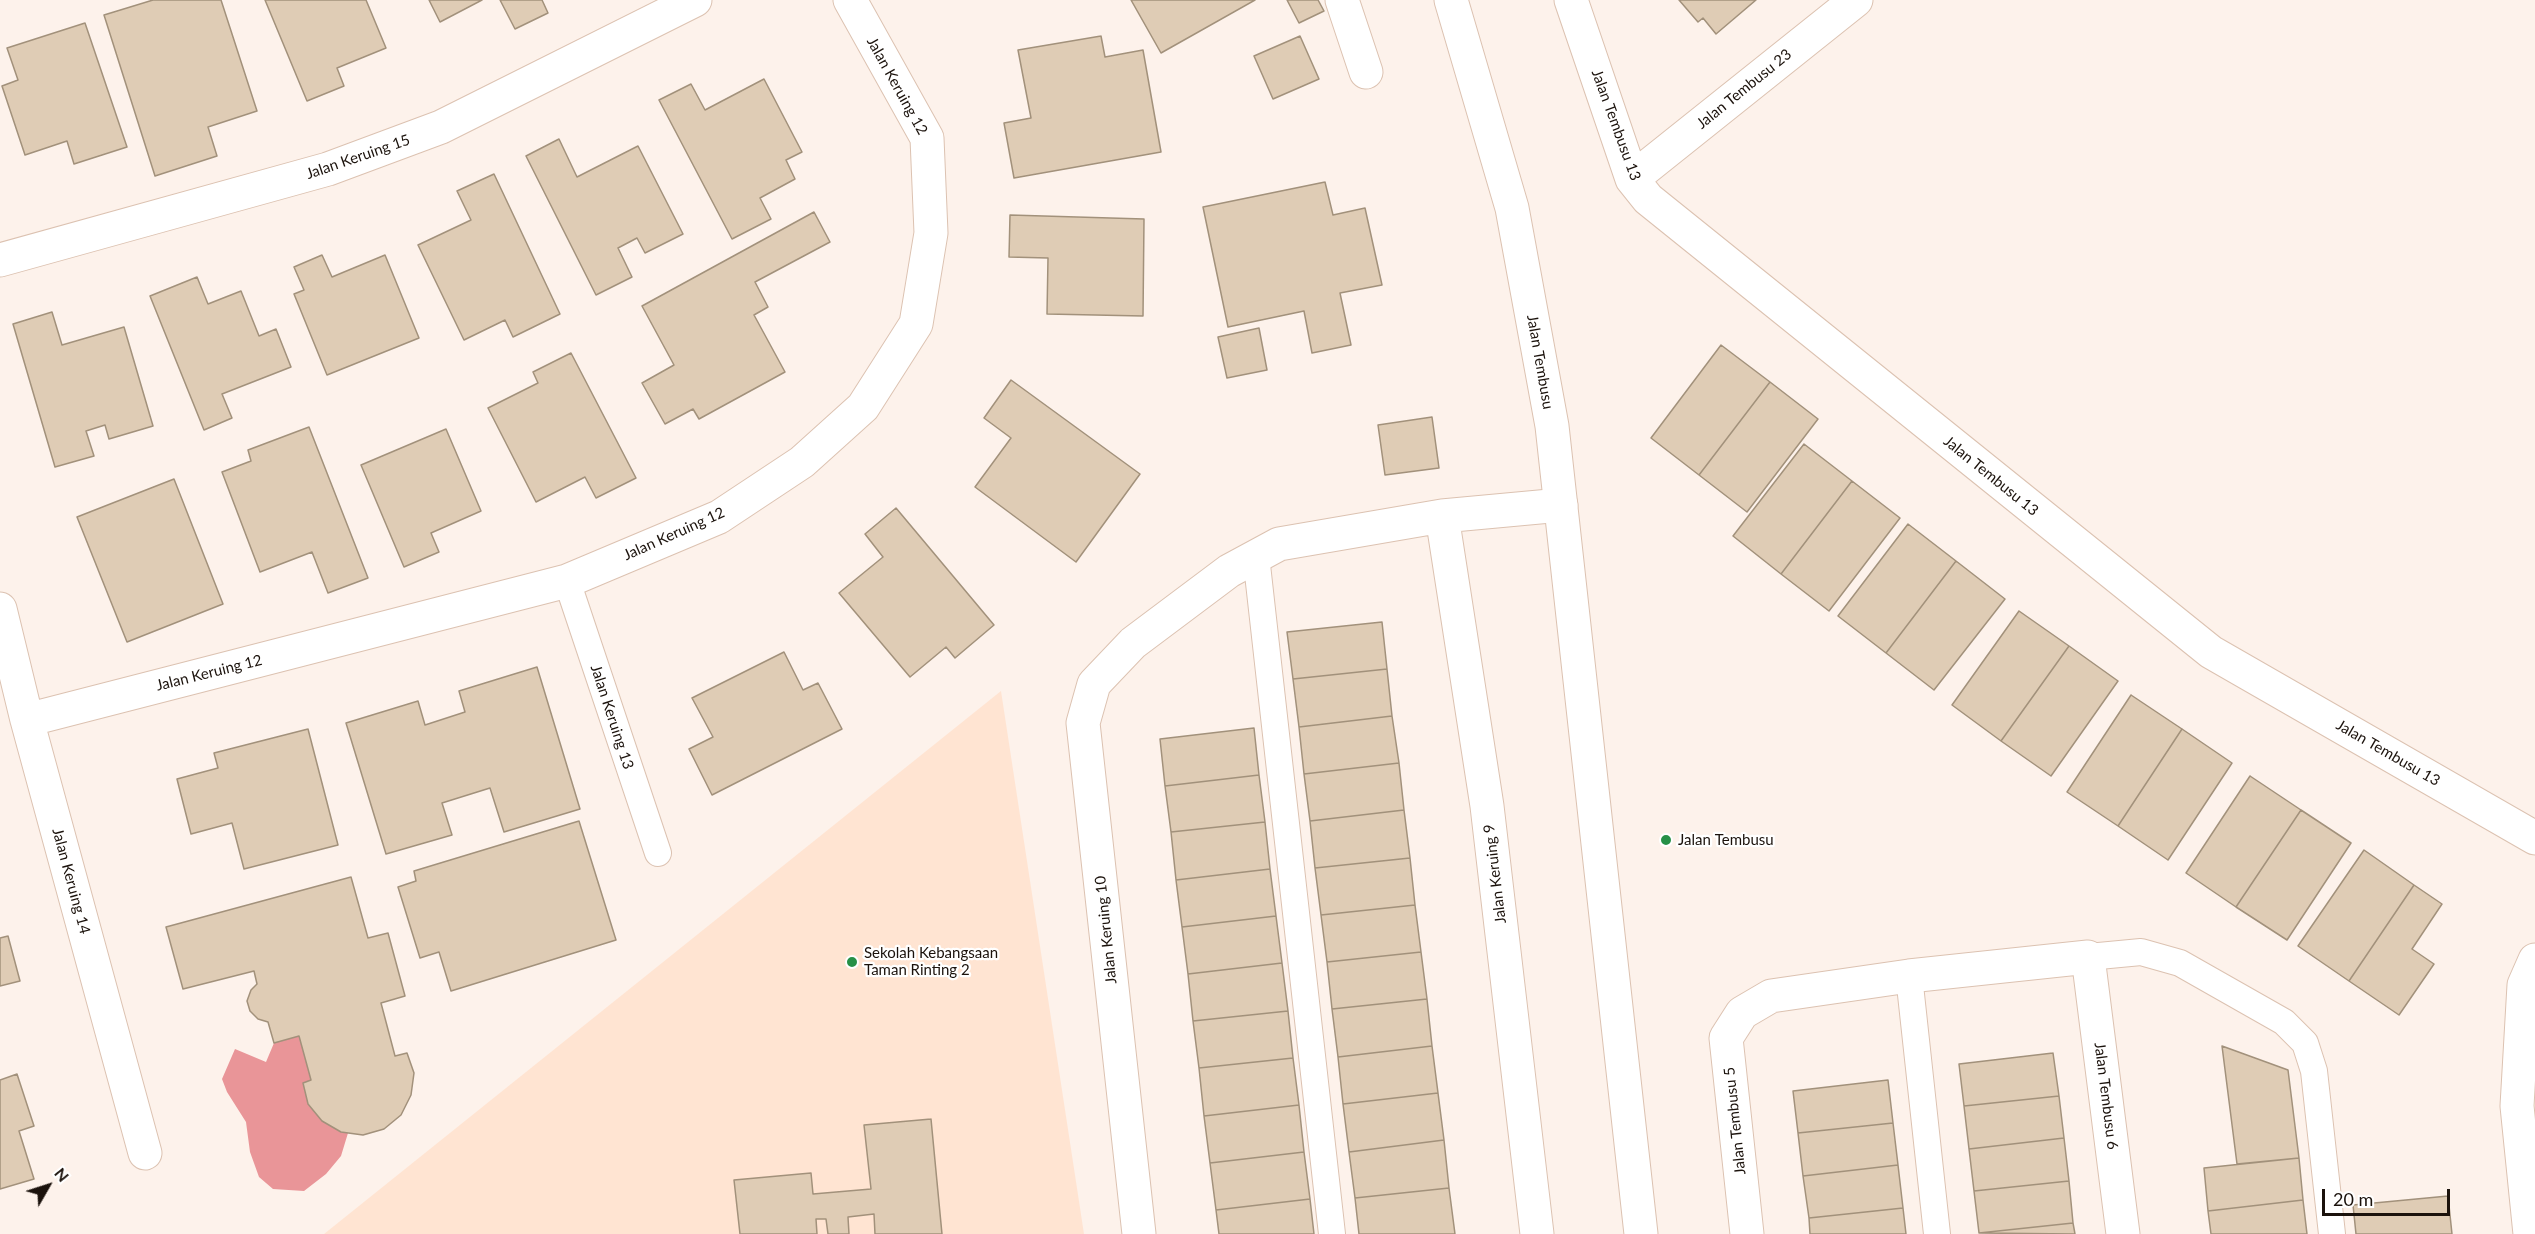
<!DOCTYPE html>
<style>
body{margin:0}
#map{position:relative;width:2535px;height:1234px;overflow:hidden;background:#fdf2eb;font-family:Lato,sans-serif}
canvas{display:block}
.north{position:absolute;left:18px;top:1156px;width:60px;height:60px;-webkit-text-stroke:4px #fff;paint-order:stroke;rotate:51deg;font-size:16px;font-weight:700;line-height:24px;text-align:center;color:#1b120c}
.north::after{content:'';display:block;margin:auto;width:21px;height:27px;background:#1b120c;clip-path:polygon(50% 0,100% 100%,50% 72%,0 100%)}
.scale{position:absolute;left:2322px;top:1189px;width:128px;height:27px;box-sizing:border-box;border:3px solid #1b120c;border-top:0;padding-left:8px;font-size:18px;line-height:21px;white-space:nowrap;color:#1b120c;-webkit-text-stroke:4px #fff;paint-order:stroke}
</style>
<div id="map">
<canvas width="2535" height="1234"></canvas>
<div class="north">N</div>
<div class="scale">20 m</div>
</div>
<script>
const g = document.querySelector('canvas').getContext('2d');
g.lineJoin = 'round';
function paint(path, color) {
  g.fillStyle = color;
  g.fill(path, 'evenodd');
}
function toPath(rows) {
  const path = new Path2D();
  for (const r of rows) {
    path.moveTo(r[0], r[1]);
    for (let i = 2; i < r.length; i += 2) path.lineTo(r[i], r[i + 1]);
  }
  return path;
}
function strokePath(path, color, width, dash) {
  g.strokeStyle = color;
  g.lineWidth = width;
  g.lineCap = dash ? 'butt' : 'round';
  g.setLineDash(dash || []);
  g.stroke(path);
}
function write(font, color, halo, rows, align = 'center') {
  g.font = font + ' Lato,sans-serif';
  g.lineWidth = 4.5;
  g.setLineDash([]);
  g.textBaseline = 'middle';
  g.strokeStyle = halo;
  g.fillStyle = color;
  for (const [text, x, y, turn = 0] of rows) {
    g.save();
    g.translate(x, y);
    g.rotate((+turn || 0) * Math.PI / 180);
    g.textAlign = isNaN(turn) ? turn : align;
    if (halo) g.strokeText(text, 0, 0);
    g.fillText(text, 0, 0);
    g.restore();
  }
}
const built = toPath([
 [1001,691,1084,1234,324,1234]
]);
const water = toPath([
 [299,1036,311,1080,303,1083,308,1104,322,1121,341,1132,348,1133,341,1156,326,1174,304,1191,273,1189,259,1177,250,1152,246,1122,227,1092,222,1079,235,1049,266,1062,274,1043]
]);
const building = toPath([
 [153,0,221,0,257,111,208,127,217,156,155,176,104,15,153,0],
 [265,0,366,0,386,48,337,68,344,86,307,101,265,0],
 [429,0,482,0,440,22,429,0],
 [500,0,542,0,548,13,515,29,500,0],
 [1131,0,1255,0,1161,53,1131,0],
 [1287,0,1318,0,1324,11,1299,23,1287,0],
 [1679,0,1756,0,1716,34,1703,18,1698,22,1679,0],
 [85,23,127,147,74,164,67,141,25,155,2,86,18,80,7,48,85,23],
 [1101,36,1105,57,1143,50,1161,152,1014,178,1004,123,1031,118,1018,50,1101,36],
 [1300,36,1319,79,1273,99,1254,56,1300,36],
 [764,79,802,152,786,160,795,179,760,198,771,219,732,239,659,100,691,84,705,110,764,79],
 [559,139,577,177,638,146,683,234,645,253,637,238,618,248,632,277,596,295,526,156,559,139],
 [494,174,560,314,513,337,505,320,464,340,418,245,471,220,457,191,494,174],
 [1325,182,1333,215,1365,208,1382,285,1340,293,1351,345,1312,353,1304,311,1228,327,1203,207,1325,182],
 [814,212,830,242,755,282,768,307,754,315,785,372,699,419,693,409,665,424,642,383,674,365,642,306,814,212],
 [1010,215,1144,219,1143,316,1047,314,1048,258,1009,257,1010,215],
 [322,255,332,277,385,255,419,338,327,375,294,294,304,290,294,267,322,255],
 [197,277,208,304,241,291,259,336,276,329,291,367,222,394,232,418,204,430,150,296,197,277],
 [52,312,62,345,124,327,153,426,109,439,105,425,86,431,94,456,55,467,13,324,52,312],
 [1259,328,1267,370,1227,378,1218,337,1259,328],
 [1721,345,1770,382,1699,475,1651,438,1721,345],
 [571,353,636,478,596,498,585,477,536,502,488,408,538,383,533,372,571,353],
 [1011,380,1140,474,1076,562,975,487,1011,438,984,418,1011,380],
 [1770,382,1818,419,1747,512,1699,475,1770,382],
 [1432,417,1439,468,1385,475,1378,425,1432,417],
 [309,427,368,578,328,593,312,552,260,572,222,472,251,461,248,450,309,427],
 [446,429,481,511,431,533,439,552,404,567,361,465,446,429],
 [1804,444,1852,481,1781,574,1733,536,1804,444],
 [174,479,223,604,127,642,77,517,174,479],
 [1852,481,1900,518,1829,611,1781,574,1852,481],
 [896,508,994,625,955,658,946,647,910,677,839,593,883,557,865,534,896,508],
 [1908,524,1956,561,1886,653,1838,616,1908,524],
 [1956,561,2005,599,1934,690,1886,653,1956,561],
 [2019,611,2069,646,2001,741,1952,705,2019,611],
 [1382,622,1387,669,1293,679,1287,632,1382,622],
 [2069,646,2118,681,2051,776,2001,741,2069,646],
 [784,652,803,690,818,683,842,729,712,795,689,749,713,737,692,698,784,652],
 [537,667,580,809,504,832,490,788,442,803,452,835,386,854,346,723,418,701,425,725,465,712,459,691,537,667],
 [1387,669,1392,716,1299,727,1293,679,1387,669],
 [2131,695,2182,729,2118,826,2067,792,2131,695],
 [1392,716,1399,763,1304,774,1299,727,1392,716],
 [1254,728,1259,775,1165,786,1160,739,1254,728],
 [308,729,338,845,244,869,232,823,191,834,177,779,218,768,214,753,308,729],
 [2182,729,2232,763,2168,860,2118,826,2182,729],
 [1399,763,1404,810,1310,821,1304,774,1399,763],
 [1259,775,1265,822,1171,832,1165,786,1259,775],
 [2250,776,2301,810,2236,907,2186,873,2250,776],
 [1404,810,1410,858,1315,868,1310,821,1404,810],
 [2301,810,2351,843,2287,940,2236,907,2301,810],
 [579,821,616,940,451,991,439,952,420,958,398,887,416,881,414,871,579,821],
 [1265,822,1270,869,1176,880,1171,832,1265,822],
 [2364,850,2414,885,2349,981,2298,946,2364,850],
 [1410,858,1415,905,1321,915,1315,868,1410,858],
 [1270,869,1276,916,1182,927,1176,880,1270,869],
 [351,877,368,938,388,933,405,996,381,1003,395,1056,407,1053,414,1073,411,1095,401,1115,384,1129,363,1135,341,1132,322,1121,308,1104,303,1083,311,1080,299,1036,274,1043,268,1022,258,1019,250,1011,247,1001,251,990,257,984,254,971,183,989,166,927,351,877],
 [2414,885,2442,904,2412,949,2434,964,2399,1015,2349,981,2414,885],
 [1415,905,1421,952,1327,962,1321,915,1415,905],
 [1276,916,1282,963,1188,974,1182,927,1276,916],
 [8,936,20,981,0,986,0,938,8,936],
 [1421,952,1427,999,1332,1009,1327,962,1421,952],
 [1282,963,1288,1011,1193,1021,1188,974,1282,963],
 [1427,999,1432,1046,1338,1057,1332,1009,1427,999],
 [1288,1011,1293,1058,1199,1068,1193,1021,1288,1011],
 [1432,1046,1438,1093,1343,1104,1338,1057,1432,1046],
 [2222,1046,2288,1070,2299,1158,2237,1164,2222,1046],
 [2053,1053,2059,1096,1964,1106,1959,1064,2053,1053],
 [1293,1058,1299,1105,1204,1116,1199,1068,1293,1058],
 [17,1074,34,1126,19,1131,34,1179,0,1189,0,1080,17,1074],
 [1888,1080,1893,1123,1798,1133,1793,1091,1888,1080],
 [1438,1093,1444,1140,1349,1152,1343,1104,1438,1093],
 [2059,1096,2064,1138,1969,1149,1964,1106,2059,1096],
 [1299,1105,1304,1152,1210,1163,1204,1116,1299,1105],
 [931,1119,942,1234,875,1234,874,1214,848,1217,849,1234,828,1234,826,1219,816,1219,817,1234,740,1234,734,1180,811,1173,813,1194,871,1189,864,1125,931,1119],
 [1893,1123,1898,1165,1803,1176,1798,1133,1893,1123],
 [2064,1138,2069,1181,1974,1191,1969,1149,2064,1138],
 [1444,1140,1449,1188,1355,1198,1349,1152,1444,1140],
 [1304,1152,1310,1199,1216,1210,1210,1163,1304,1152],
 [2299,1158,2303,1200,2208,1211,2204,1168,2299,1158],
 [1898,1165,1903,1208,1809,1218,1803,1176,1898,1165],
 [2069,1181,2073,1223,1979,1233,1974,1191,2069,1181],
 [1449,1188,1455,1234,1359,1234,1355,1198,1449,1188],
 [2448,1196,2452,1234,2356,1234,2353,1205,2448,1196],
 [1310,1199,1314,1234,1219,1234,1216,1210,1310,1199],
 [2303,1200,2307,1234,2211,1234,2208,1211,2303,1200],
 [1903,1208,1906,1234,1810,1234,1809,1218,1903,1208],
 [2073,1223,2075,1234,1979,1233,2073,1223]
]);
const service = toPath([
 [1256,556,1332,1234],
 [567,581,658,853],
 [2088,957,2141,952,2180,963,2284,1022,2305,1043,2314,1071,2332,1234],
 [1909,976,1937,1234]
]);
const minor = toPath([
 [1342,0,1366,72],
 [1571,0,1632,179,1648,199,2211,652,2535,838],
 [1632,179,1856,0],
 [0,260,328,169,441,127,695,0],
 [1442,516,1487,806,1537,1234],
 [0,609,27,720,145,1153],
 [27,720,567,581,719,517,802,462,863,407,916,324,931,233,927,138,850,0],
 [1139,1234,1083,723,1094,684,1133,643,1229,571,1279,544,1442,516,1561,505],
 [1747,1234,1726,1038,1742,1013,1771,996,1909,976,2088,957,2123,1234],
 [2530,1234,2517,1106,2524,985,2535,960]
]);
const tertiary = toPath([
 [1451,0,1512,208,1552,426,1641,1234]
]);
const markers = [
 [1666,840,6,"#269047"],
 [852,962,6,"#269047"]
];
const streetNames = [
 ["Jalan Keruing 12",897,86,61],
 ["Jalan Tembusu 23",1744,89,-39],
 ["Jalan Tembusu 13",1616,125,70],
 ["Jalan Keruing 15",358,157,-19],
 ["Jalan Tembusu",1540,362,80],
 ["Jalan Tembusu 13",1991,476,39],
 ["Jalan Keruing 12",674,534,-24],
 ["Jalan Keruing 12",209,673,-14],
 ["Jalan Keruing 13",612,717,72],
 ["Jalan Tembusu 13",2388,753,30],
 ["Jalan Keruing 9",1495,874,-97],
 ["Jalan Keruing 14",71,881,75],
 ["Jalan Keruing 10",1106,930,-96],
 ["Jalan Tembusu 6",2106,1096,83],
 ["Jalan Tembusu 5",1735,1121,-96]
];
const poiNames = [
 ["Jalan Tembusu",1678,840],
 ["Sekolah Kebangsaan",864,953],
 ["Taman Rinting 2",864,970]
];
paint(built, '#ffe4d2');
paint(water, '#e99598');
paint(building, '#dfccb5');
strokePath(building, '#a2917b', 1.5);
strokePath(service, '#dcc2b1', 28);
strokePath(minor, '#dcc2b1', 35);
strokePath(tertiary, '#dcc2b1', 35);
strokePath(service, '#fff', 26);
strokePath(minor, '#fff', 33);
strokePath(tertiary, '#fff', 33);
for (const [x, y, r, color] of markers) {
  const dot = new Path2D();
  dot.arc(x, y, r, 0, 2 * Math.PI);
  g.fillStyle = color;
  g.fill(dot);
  strokePath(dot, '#fff', 2);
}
write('15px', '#1b120c', '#fff', streetNames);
write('15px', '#1b120c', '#fff', poiNames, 'left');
</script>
